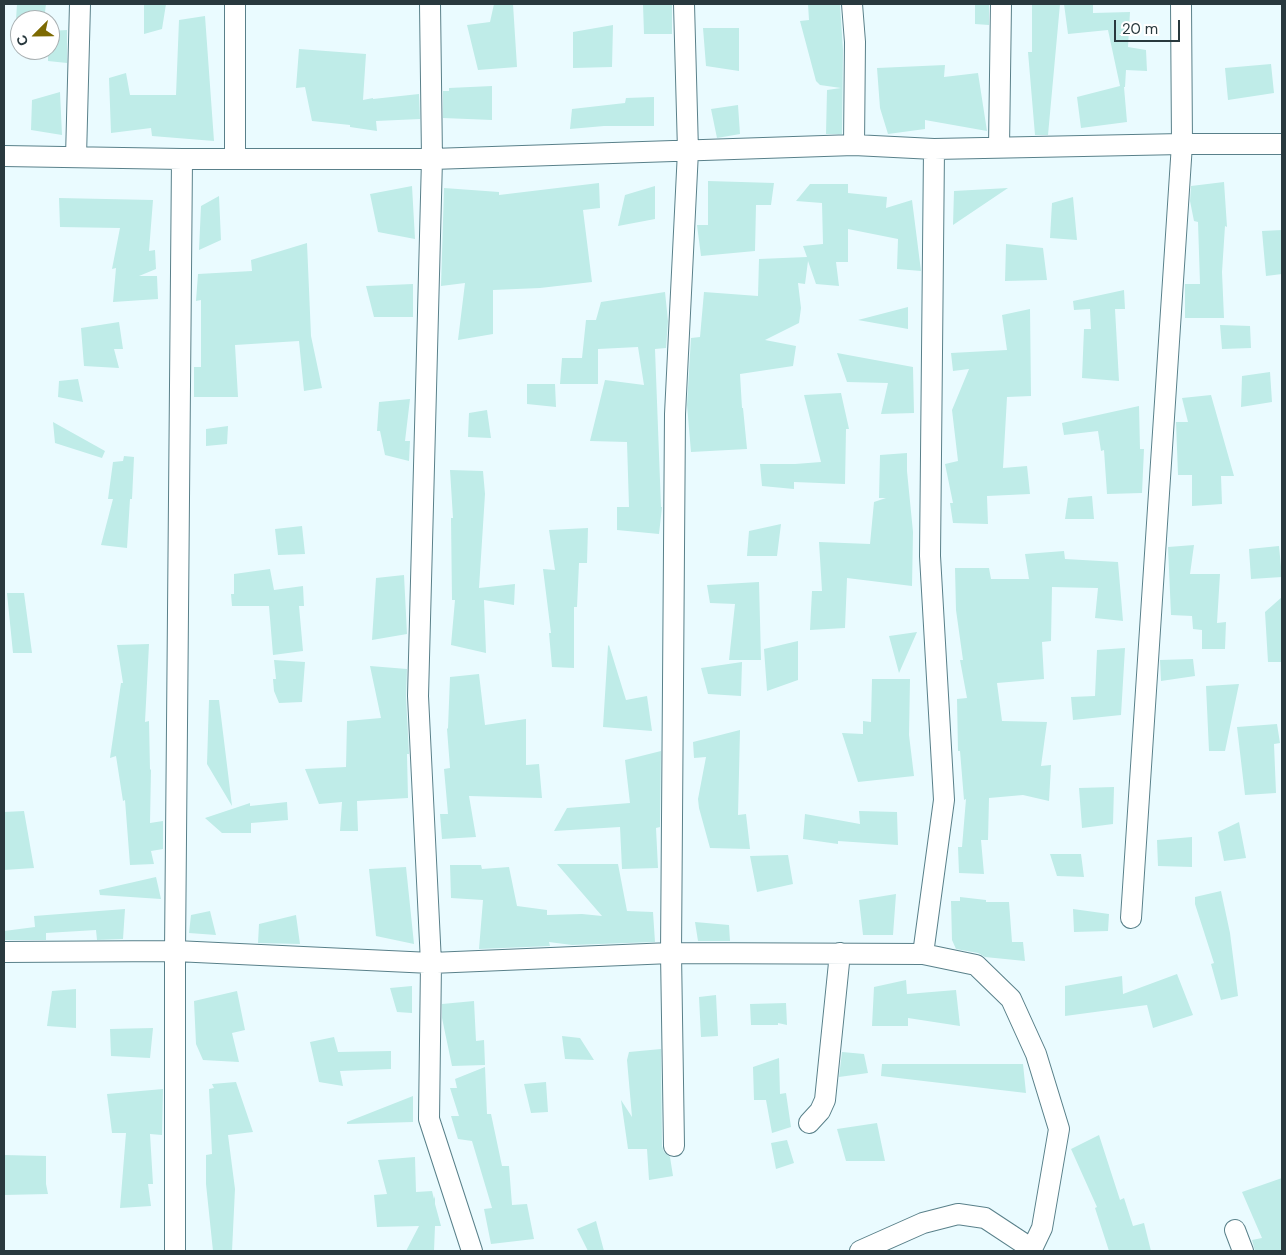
<!DOCTYPE html>
<meta charset="utf-8">
<style>
body{margin:0}
#map{position:relative;width:1286px;height:1255px;overflow:hidden;background:#eafbff;font-family:"DM Sans",sans-serif}
canvas{display:block}
.frame{position:absolute;inset:0;border:5px solid #29393e;pointer-events:none}
.north{position:absolute;left:10px;top:10px;width:50px;height:50px;box-sizing:border-box;background:#fff;border:1px solid #a9b0b2;border-radius:50%;rotate:247deg;font-size:14px;font-weight:700;line-height:20px;text-align:center;color:#29393e}
.north::after{content:'';display:block;margin:auto;width:18px;height:22px;background:#7d6a02;clip-path:polygon(50% 0,100% 100%,50% 72%,0 100%)}
.scale{position:absolute;left:1114px;top:20px;width:66px;height:22px;box-sizing:border-box;border:2px solid #29393e;border-top:0;padding-left:6px;font-size:15px;line-height:18px;white-space:nowrap;color:#29393e;-webkit-text-stroke:4px #fff;paint-order:stroke}
</style>
<div id="map">
<canvas width="1286" height="1255"></canvas>
<div class="frame"></div>
<div class="north">С</div>
<div class="scale">20 m</div>
</div>
<script>
const g = document.querySelector('canvas').getContext('2d');
g.lineJoin = 'round';
function paint(path, color) {
  g.fillStyle = color;
  g.fill(path, 'evenodd');
}
function toPath(rows) {
  const path = new Path2D();
  for (const r of rows) {
    path.moveTo(r[0], r[1]);
    for (let i = 2; i < r.length; i += 2) path.lineTo(r[i], r[i + 1]);
  }
  return path;
}
function strokePath(path, color, width, dash) {
  g.strokeStyle = color;
  g.lineWidth = width;
  g.lineCap = dash ? 'butt' : 'round';
  g.setLineDash(dash || []);
  g.stroke(path);
}
const building = toPath([
 [17,4,46,4,44,20,16,20],
 [144,4,166,4,162,29,144,34],
 [494,4,513,4,517,67,478,70,467,25,490,22],
 [643,4,672,4,672,34,644,34],
 [808,4,840,4,843,50,842,134,826,134,827,90,841,88,820,85,816,81,800,21,809,20],
 [975,4,989,4,989,25,975,24],
 [1032,4,1060,4,1048,135,1035,135,1028,52,1032,52],
 [1064,4,1093,4,1093,13,1130,12,1128,47,1146,50,1147,71,1126,70,1125,87,1124,87,1127,122,1081,128,1077,97,1120,86,1108,30,1068,34],
 [205,16,214,141,152,136,151,128,111,133,109,78,126,73,130,95,176,95,179,20],
 [613,25,612,67,573,68,573,32],
 [703,28,739,28,739,71,706,66],
 [67,30,67,63,48,61,48,50,50,50,50,31],
 [299,49,366,54,363,100,373,98,373,99,419,94,420,119,376,121,377,131,350,127,350,125,312,121,305,87,296,88],
 [1271,64,1274,93,1228,100,1225,68],
 [945,65,944,77,978,73,987,131,925,120,925,129,888,134,880,108,877,68],
 [492,86,492,120,443,118,443,91,449,91,449,88],
 [60,92,62,135,31,130,32,100],
 [654,97,654,126,604,126,570,129,572,109,625,103,626,98],
 [738,105,740,134,717,138,711,109],
 [708,181,774,183,771,205,756,205,755,251,701,256,697,225,708,225],
 [1224,182,1227,227,1225,226,1222,272,1224,318,1185,318,1185,284,1200,284,1198,222,1194,221,1190,201,1191,186],
 [599,183,600,208,583,210,592,282,540,288,493,290,493,334,458,340,465,283,441,286,444,188,499,192,499,195],
 [810,184,848,184,848,193,887,197,886,208,912,200,921,271,897,269,898,239,848,229,848,262,836,262,839,286,816,284,808,261,805,284,798,283,801,308,799,323,765,340,796,346,793,366,740,374,742,408,743,408,747,449,691,452,687,405,691,338,700,337,704,292,758,296,759,259,807,257,803,246,823,244,822,203,796,201],
 [412,186,415,239,378,232,370,194],
 [655,186,655,219,618,226,625,195],
 [1008,188,953,225,954,191],
 [219,196,221,240,199,250,201,206],
 [1073,197,1077,240,1050,238,1052,203],
 [59,198,153,200,149,251,155,250,156,269,139,276,157,276,158,299,113,302,116,268,112,269,120,228,60,227],
 [1282,230,1282,274,1266,276,1262,231],
 [307,243,311,336,322,388,304,391,299,341,235,345,238,397,194,397,194,367,201,367,201,300,196,301,198,274,252,271,251,260],
 [1006,244,1043,248,1047,280,1005,281],
 [413,284,413,317,374,317,366,286],
 [1124,290,1125,309,1115,309,1119,381,1082,378,1084,329,1091,329,1090,309,1074,310,1073,301],
 [665,292,668,321,666,348,655,349,661,507,662,507,659,534,617,530,617,507,629,507,627,442,590,441,605,380,644,385,638,347,598,349,598,384,560,384,562,358,582,358,586,320,596,320,601,302],
 [908,307,908,329,858,320],
 [1030,309,1031,396,1007,397,1003,468,1027,466,1030,494,987,496,988,524,953,523,950,503,953,503,945,464,958,461,952,410,969,369,953,371,951,353,1007,350,1002,315],
 [119,322,123,349,114,349,119,368,84,366,81,328],
 [1220,325,1250,326,1251,348,1222,349],
 [837,353,913,367,914,413,881,414,888,383,847,382],
 [1270,372,1272,402,1241,407,1242,376],
 [78,379,83,402,58,397,59,381],
 [527,384,555,384,556,407,527,404],
 [841,393,849,429,846,429,845,484,794,482,794,489,762,486,760,464,795,464,821,462,804,395],
 [1211,395,1234,476,1221,476,1222,504,1192,506,1192,475,1178,475,1176,422,1188,422,1182,398],
 [410,399,405,441,410,441,409,461,385,455,380,431,377,431,379,402],
 [1139,406,1140,449,1144,449,1142,493,1107,494,1104,450,1101,451,1098,431,1064,435,1062,423],
 [487,410,491,438,468,437,469,413],
 [53,422,105,451,102,458,55,443],
 [228,426,227,444,206,446,206,429],
 [907,453,907,471,913,532,912,586,847,578,845,628,810,630,812,591,822,591,819,542,870,544,874,502,886,498,879,498,880,455],
 [124,456,134,457,132,499,130,499,127,548,101,545,113,499,108,499,113,462,123,461],
 [450,470,483,471,485,494,479,588,515,584,514,605,484,600,486,653,451,645,455,600,452,600,451,518,453,518],
 [1092,496,1094,519,1065,519,1068,498],
 [781,524,777,556,747,556,749,531],
 [302,526,305,554,278,555,275,529],
 [588,528,587,563,579,563,577,607,574,607,574,668,552,667,549,633,551,633,543,569,555,570,549,530],
 [1194,545,1190,574,1220,574,1217,623,1226,622,1225,649,1202,649,1202,630,1193,629,1192,616,1171,615,1168,547],
 [1279,546,1282,577,1251,579,1249,549],
 [1064,551,1065,559,1118,562,1123,621,1095,618,1098,588,1052,587,1051,641,1042,642,1044,679,997,683,1002,721,1047,722,1041,766,1051,765,1049,801,1023,795,989,798,988,840,981,840,984,874,959,873,958,847,962,847,966,799,964,800,960,751,958,751,957,699,967,698,960,660,963,660,956,610,955,568,989,568,991,579,1029,579,1025,554],
 [270,569,274,590,303,586,304,606,299,606,303,651,273,655,269,606,232,606,231,594,234,594,234,574],
 [404,575,407,634,372,640,376,578],
 [759,582,761,660,729,660,735,604,710,603,707,585],
 [7,593,24,593,32,653,13,653],
 [1282,597,1282,662,1268,662,1265,612],
 [917,632,899,673,889,636],
 [798,641,798,680,767,691,764,649],
 [149,644,145,722,149,721,150,770,151,769,150,823,163,821,163,849,151,851,154,864,130,865,125,800,123,801,116,756,110,758,121,683,123,683,117,645],
 [609,645,626,700,647,696,652,731,603,727,608,646],
 [1125,648,1121,715,1073,720,1071,697,1095,696,1097,650],
 [1193,659,1195,676,1161,681,1160,660],
 [274,660,305,662,302,702,279,703,274,691,273,679,276,679],
 [742,662,741,696,708,694,701,668],
 [370,666,407,669,406,697,409,754,407,754,408,798,357,801,358,831,340,831,342,802,319,804,305,769,346,767,347,721,381,718],
 [479,674,485,725,526,719,526,765,539,764,542,798,469,796,476,837,442,839,440,814,448,814,444,769,450,768,447,729,448,728,450,677],
 [872,679,910,679,909,735,914,776,858,782,842,733,863,734,863,721,871,722],
 [1239,684,1225,751,1209,751,1206,686],
 [209,700,219,700,232,806,207,764],
 [1277,724,1280,743,1274,744,1276,793,1245,795,1237,727],
 [740,730,738,815,746,814,750,849,710,848,699,808,698,799,706,757,694,758,693,742],
 [661,751,660,827,656,828,658,868,622,869,620,827,554,831,567,808,630,803,625,760],
 [1114,787,1113,824,1082,828,1079,788],
 [287,802,288,820,251,823,251,833,222,833,205,818,250,803,250,806],
 [24,811,34,868,4,870,4,812],
 [859,811,897,812,898,845,838,841,838,844,803,839,805,814,860,824],
 [1239,822,1246,858,1224,861,1218,832],
 [1192,837,1192,867,1158,866,1157,840],
 [1050,854,1081,854,1084,877,1057,876],
 [788,855,793,884,757,892,750,856],
 [557,864,618,864,627,911,653,912,655,942,572,945,549,942,550,946,479,949,483,900,451,898,450,865,481,865,482,869,509,867,517,906,547,910,547,915,582,914,602,916],
 [406,867,414,944,376,936,369,869],
 [156,877,161,899,100,895,99,890],
 [1221,891,1230,933,1238,996,1221,1000,1211,964,1214,963,1195,904,1195,897],
 [896,894,893,935,863,935,859,900],
 [960,897,986,900,986,902,1009,902,1012,942,1023,942,1025,961,985,957,978,953,956,949,952,940,951,901,960,901],
 [125,909,123,939,97,940,96,930,46,933,46,940,4,940,4,931,35,927,34,916],
 [1073,909,1109,914,1108,931,1074,932],
 [210,911,216,935,189,933,191,915],
 [296,915,300,944,258,943,259,924],
 [695,922,729,925,730,941,698,941],
 [1177,974,1193,1015,1153,1028,1147,1005,1065,1016,1065,986,1122,976,1123,994],
 [906,980,907,994,956,990,960,1026,908,1018,908,1026,872,1026,874,987],
 [412,986,412,1013,397,1012,390,988],
 [76,989,76,1028,47,1026,52,991],
 [237,991,245,1030,232,1033,239,1062,203,1060,196,1044,194,1001],
 [716,995,718,1036,701,1037,699,997],
 [474,1001,476,1041,484,1040,485,1065,452,1066,442,1018,442,1004],
 [786,1003,787,1025,778,1023,778,1025,751,1025,750,1004],
 [153,1028,150,1058,111,1056,110,1029],
 [562,1036,580,1038,594,1060,565,1059],
 [334,1037,338,1052,391,1051,391,1069,340,1071,343,1086,319,1082,310,1042],
 [661,1049,662,1146,664,1152,670,1157,673,1176,649,1180,647,1149,628,1149,621,1100,632,1117,627,1060,629,1052],
 [842,1052,864,1054,868,1073,839,1077],
 [779,1058,780,1094,786,1093,791,1127,772,1133,766,1100,754,1100,753,1067],
 [882,1064,1023,1064,1026,1093,881,1076],
 [485,1067,487,1114,491,1114,502,1166,509,1166,512,1205,527,1204,534,1239,491,1244,484,1209,492,1208,472,1141,458,1139,451,1116,459,1116,450,1088,457,1088,455,1079],
 [236,1082,253,1132,228,1135,235,1189,232,1251,213,1251,206,1184,206,1155,212,1154,209,1089,214,1088,212,1084],
 [546,1082,548,1112,531,1113,524,1084],
 [163,1089,162,1135,150,1134,153,1184,148,1184,151,1206,120,1208,126,1133,112,1133,107,1094],
 [413,1096,413,1122,347,1124,347,1122],
 [877,1123,885,1161,846,1161,837,1129],
 [1099,1135,1120,1200,1124,1198,1133,1226,1144,1223,1151,1251,1109,1251,1095,1208,1097,1207,1071,1149],
 [787,1140,794,1163,776,1169,771,1143],
 [4,1155,46,1156,46,1184,48,1194,4,1195],
 [415,1157,416,1192,432,1191,434,1199,435,1196,435,1204,441,1226,435,1226,434,1251,406,1251,419,1226,377,1227,374,1195,387,1194,378,1160],
 [1282,1178,1282,1251,1255,1251,1252,1240,1262,1238,1242,1192],
 [596,1221,604,1251,588,1251,577,1229]
]);
const minor = toPath([
 [430,4,432,159,418,696,431,963,429,1119,472,1251],
 [852,4,855,42,854,145],
 [999,147,1001,4],
 [4,156,182,159,432,159,854,145,934,149,1182,144,1282,144],
 [76,157,80,4],
 [235,159,235,4],
 [1131,918,1182,144,1181,4],
 [4,952,175,951,431,963,671,953,923,954,976,965,1011,999,1036,1054,1059,1129,1042,1228,1031,1251],
 [923,954,944,800,930,556,934,149],
 [809,1123,820,1111,825,1100,840,953],
 [674,1146,671,953,675,414,688,151,684,4],
 [1235,1230,1243,1251],
 [175,1251,175,951,182,159],
 [860,1251,923,1223,958,1214,985,1218,1032,1249]
]);
paint(building, '#bfece8');
strokePath(minor, '#59808a', 22);
strokePath(minor, '#fff', 20);
</script>
